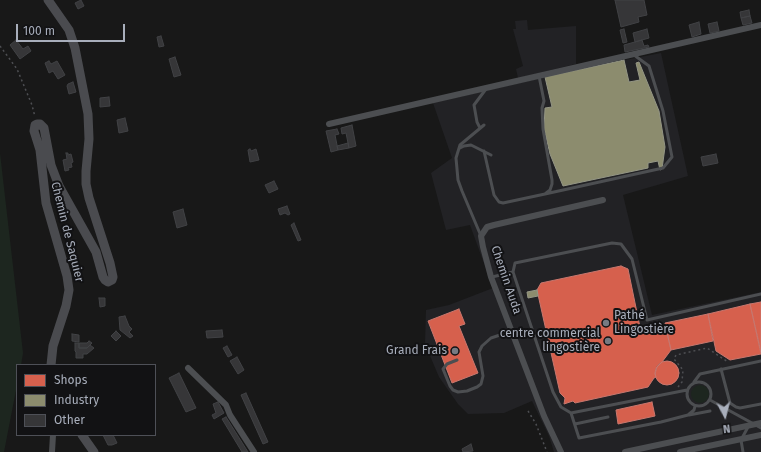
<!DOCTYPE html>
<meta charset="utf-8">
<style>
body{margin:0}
#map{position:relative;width:761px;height:452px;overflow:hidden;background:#181818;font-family:"Fira Sans",sans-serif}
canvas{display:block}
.legend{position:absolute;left:16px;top:364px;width:140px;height:72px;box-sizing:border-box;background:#121214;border:1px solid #4e5057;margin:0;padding:5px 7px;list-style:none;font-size:12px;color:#a8aebb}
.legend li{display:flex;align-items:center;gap:8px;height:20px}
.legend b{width:20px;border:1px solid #4e5057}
.north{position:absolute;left:705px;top:396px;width:40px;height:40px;-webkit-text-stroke:3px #121214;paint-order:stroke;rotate:173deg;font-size:11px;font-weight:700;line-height:16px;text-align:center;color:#a8aebb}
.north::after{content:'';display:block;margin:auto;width:14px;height:18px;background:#a8aebb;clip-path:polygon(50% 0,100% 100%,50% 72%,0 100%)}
.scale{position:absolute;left:16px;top:24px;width:109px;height:18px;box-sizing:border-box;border:2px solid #a8aebb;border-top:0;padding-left:5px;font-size:12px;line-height:14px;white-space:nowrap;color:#a8aebb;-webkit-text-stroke:3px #121214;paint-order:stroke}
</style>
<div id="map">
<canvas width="761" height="452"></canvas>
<ul class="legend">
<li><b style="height:11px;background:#d6604d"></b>Shops</li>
<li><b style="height:11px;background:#8c8c6e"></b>Industry</li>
<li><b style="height:11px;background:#363638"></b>Other</li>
</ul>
<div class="north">N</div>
<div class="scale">100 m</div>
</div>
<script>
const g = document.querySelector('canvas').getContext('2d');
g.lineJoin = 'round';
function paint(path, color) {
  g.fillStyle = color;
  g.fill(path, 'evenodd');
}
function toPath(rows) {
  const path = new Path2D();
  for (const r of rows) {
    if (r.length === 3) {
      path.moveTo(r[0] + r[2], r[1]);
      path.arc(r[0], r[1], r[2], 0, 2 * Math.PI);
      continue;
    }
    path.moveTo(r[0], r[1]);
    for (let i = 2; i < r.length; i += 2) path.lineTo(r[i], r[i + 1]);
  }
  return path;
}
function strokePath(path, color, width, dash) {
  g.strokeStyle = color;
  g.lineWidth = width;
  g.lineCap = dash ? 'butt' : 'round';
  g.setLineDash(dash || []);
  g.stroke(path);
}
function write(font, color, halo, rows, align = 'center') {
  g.font = font + ' "Fira Sans",sans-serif';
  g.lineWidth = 4;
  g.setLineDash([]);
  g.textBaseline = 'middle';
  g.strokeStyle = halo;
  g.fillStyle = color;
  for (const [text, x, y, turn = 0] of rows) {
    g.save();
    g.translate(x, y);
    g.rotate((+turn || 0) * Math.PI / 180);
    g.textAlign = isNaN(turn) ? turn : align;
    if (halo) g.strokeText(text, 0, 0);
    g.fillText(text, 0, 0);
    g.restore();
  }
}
const built = toPath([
 [527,20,528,30,576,26,576,64,518,78,516,69,523,66,513,29,516,29,515,21],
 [661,53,688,176,623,195,652,315,761,292,761,452,554,452,549,436,532,401,504,413,468,414,458,404,439,377,425,344,426,310,449,305,493,288,470,225,446,230,431,173,452,158,433,103,594,66]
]);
const green = toPath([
 [0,153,23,353,21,365,17,365,17,385,4,452,0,452],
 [700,394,9]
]);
const shops = toPath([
 [621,266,628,269,641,332,664,326,665,329,666,329,671,350,662,362,657,367,655,374,656,377,654,378,648,387,575,403,573,401,564,404,565,398,560,393,537,290,541,283,621,266],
 [761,302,761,352,750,304,761,302],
 [750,304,761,354,730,360,716,351,708,314,750,304],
 [459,309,465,324,459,326,478,373,452,383,428,321,459,309],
 [708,314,713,341,671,350,665,323,708,314],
 [667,373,12],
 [652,402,655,416,618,424,616,410,652,402]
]);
const industry = toPath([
 [624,60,629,82,640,80,636,63,639,62,659,111,665,147,662,169,660,170,658,161,648,163,648,168,563,186,550,154,544,128,545,108,552,107,545,77,624,60],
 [537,290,538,296,528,298,527,292,537,290]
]);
const building = toPath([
 [81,0,84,6,78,9,75,3,81,0],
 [615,0,644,0,647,15,638,17,639,22,621,27,615,0],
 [749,10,750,16,741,18,740,12,749,10],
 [750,16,752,23,743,25,741,18,750,16],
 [699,22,701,34,692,37,689,25,699,22],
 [717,22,719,31,710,33,708,24,717,22],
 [624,29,627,42,623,43,620,30,624,29],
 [647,29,649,38,635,42,633,33,647,29],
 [161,36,164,46,159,47,157,37,161,36],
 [16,40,23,49,28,46,31,51,20,59,10,45,16,40],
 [642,40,644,46,648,45,649,47,625,52,624,45,642,40],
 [175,57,181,75,174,77,169,59,175,57],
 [49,61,51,64,57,61,65,75,58,79,53,71,49,73,45,63,49,61],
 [73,82,76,92,69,94,67,86,68,84,73,82],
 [109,97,110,106,100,107,100,98,109,97],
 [125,118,128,131,119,133,117,120,125,118],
 [352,125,356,146,349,148,346,133,342,134,341,128,352,125],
 [337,129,339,134,335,135,338,150,331,152,326,131,337,129],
 [348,143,349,148,338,150,337,146,348,143],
 [250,149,251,151,256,149,259,160,250,162,248,150,250,149],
 [66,153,68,153,68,155,71,154,73,162,71,163,72,167,68,168,69,170,65,171,63,160,67,159,66,153],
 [716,154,718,163,703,166,701,157,716,154],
 [274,181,278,189,269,193,265,185,274,181],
 [287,206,290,214,288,215,285,213,280,215,278,209,287,206],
 [183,209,187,225,177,228,173,212,183,209],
 [294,223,301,240,298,241,291,225,294,223],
 [99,298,105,298,105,306,100,307,99,298],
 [125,316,129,326,132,329,129,332,133,336,130,338,120,330,119,317,125,316],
 [222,330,223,337,207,338,206,331,222,330],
 [116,331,121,336,116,341,111,336,116,331],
 [72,334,79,335,79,342,72,341,72,334],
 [89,341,92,343,87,348,79,348,79,343,87,343,89,341],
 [75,343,79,343,79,348,87,348,90,345,94,348,87,354,83,354,83,358,76,358,76,352,75,351,75,343],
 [227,346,232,355,228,357,223,348,227,346],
 [237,357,244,370,238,374,230,361,237,357],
 [179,373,196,408,186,412,169,378,179,373],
 [246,393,268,442,263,444,241,395,246,393],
 [218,402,224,413,214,419,212,415,216,413,213,404,218,402],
 [226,417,248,452,242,452,222,419,226,417],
 [103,435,113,435,117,443,112,445,108,445,103,435],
 [471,444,473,451,463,452,462,449,471,444]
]);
const path = toPath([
 [0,46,17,69,32,105,35,117],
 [678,387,682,382,683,370,674,359,676,355,707,348,728,362],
 [528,411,536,424,547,452]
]);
const lane = toPath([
 [480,128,477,122,474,105,486,89],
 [460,148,464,146,471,145,491,155],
 [484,151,494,195,499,202,503,203,545,194,550,190,552,184,552,180,543,129,542,108,544,101,539,76],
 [545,194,663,168,672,157,663,111,649,66,634,55],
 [481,236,462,191,458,180,456,158,460,145,484,125],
 [492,277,513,272],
 [457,360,447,364,443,369,450,386,453,390,458,392,467,391,477,387,481,384,483,376,479,352,482,346,491,338,512,331],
 [721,369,730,403,736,407,740,408,761,404],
 [699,394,12],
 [694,382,700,374,761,361],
 [687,390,571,413,561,407,553,392,513,272,515,263,612,243,621,244,632,259,647,320,761,294],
 [710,400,761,428],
 [571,413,579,438,661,422,688,415,694,410,695,406],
 [689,415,710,411],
 [575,424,608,417],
 [743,452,741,440,748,427]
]);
const street = toPath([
 [329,124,761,25],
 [188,368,226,405,230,415,254,452],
 [52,452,53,435],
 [561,452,544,416,491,277,483,247,481,236,487,227,494,225,603,200],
 [625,452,761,423],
 [680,452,761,435]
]);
const secondary = toPath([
 [48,0,69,30,75,48,88,114,89,139,86,171,86,184,89,198,110,263,113,277,112,280,108,282,105,280,103,277,96,252,59,186,51,165,44,128,40,124,37,124,35,125,34,131,40,150,46,203,67,276,69,290,66,306,53,346,51,365],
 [82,435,94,452]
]);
const markers = [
 [606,323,4,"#767a82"],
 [608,341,4,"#767a82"],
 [455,351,4,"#767a82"]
];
const streetNames = [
 ["Chemin de Saquier",67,232,76],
 ["Chemin Auda",506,280,71]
];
const poiNames = [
 ["Pathé",614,316,"left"],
 ["Lingostière",614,330,"left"],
 ["centre commercial",600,334],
 ["lingostière",600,348],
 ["Grand Frais",447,351]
];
paint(built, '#222225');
paint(green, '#1d261f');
paint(shops, '#d6604d');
strokePath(shops, '#c8776e', 1);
paint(industry, '#8c8c6e');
strokePath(industry, '#949685', 1);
paint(building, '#363638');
strokePath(building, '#414245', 1);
strokePath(path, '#4e4f53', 1.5, [2, 3]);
strokePath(lane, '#4c4e51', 3);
strokePath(street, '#4c4e51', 6);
strokePath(secondary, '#4a4b4f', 9);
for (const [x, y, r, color] of markers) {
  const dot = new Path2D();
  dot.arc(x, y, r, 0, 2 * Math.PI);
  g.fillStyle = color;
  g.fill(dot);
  strokePath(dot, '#121214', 1.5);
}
write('12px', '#a8aebb', '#121214', streetNames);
write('12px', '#a8aebb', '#121214', poiNames, 'right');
</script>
